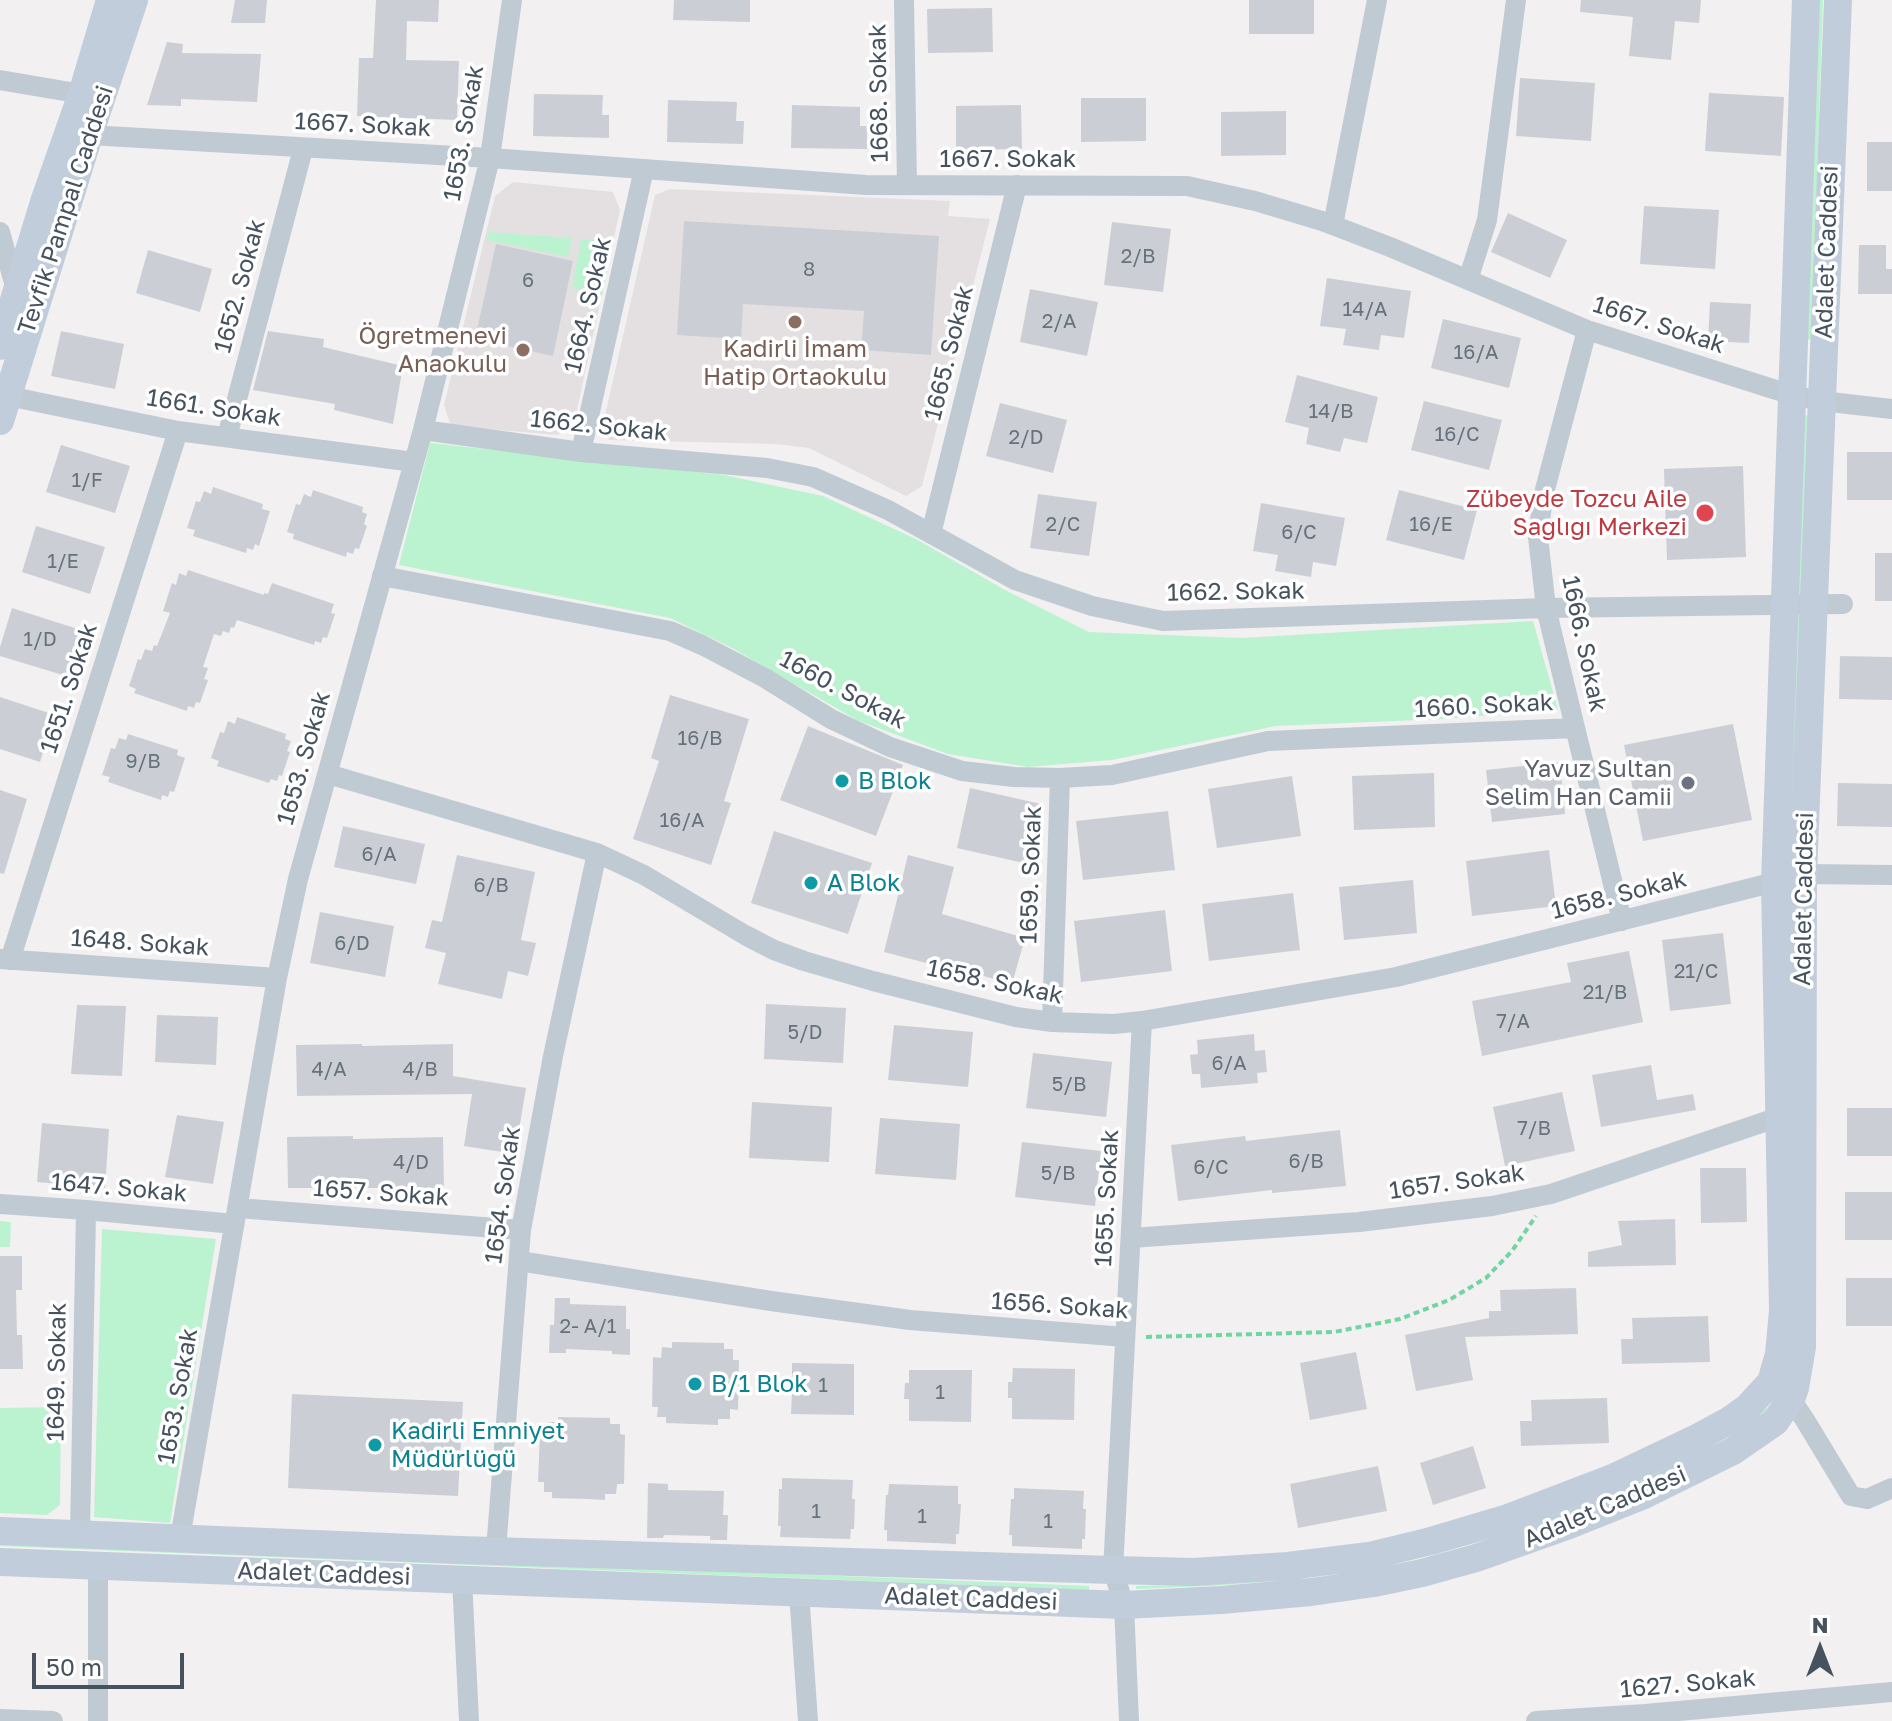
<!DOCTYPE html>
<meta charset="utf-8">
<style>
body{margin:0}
#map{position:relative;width:1892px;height:1721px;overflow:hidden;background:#f2f0f0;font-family:"Golos Text",sans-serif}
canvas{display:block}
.north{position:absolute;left:1780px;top:1609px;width:80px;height:80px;-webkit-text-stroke:6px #fff;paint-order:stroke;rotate:0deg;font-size:22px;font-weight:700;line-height:32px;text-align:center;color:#46535f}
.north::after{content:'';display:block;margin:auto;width:28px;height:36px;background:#46535f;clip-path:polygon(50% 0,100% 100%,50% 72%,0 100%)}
.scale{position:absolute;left:32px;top:1653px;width:152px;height:36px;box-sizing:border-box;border:4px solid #46535f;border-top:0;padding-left:10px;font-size:24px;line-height:28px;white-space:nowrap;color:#46535f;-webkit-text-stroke:6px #fff;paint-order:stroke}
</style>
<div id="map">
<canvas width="1892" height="1721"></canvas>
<div class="north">N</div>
<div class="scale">50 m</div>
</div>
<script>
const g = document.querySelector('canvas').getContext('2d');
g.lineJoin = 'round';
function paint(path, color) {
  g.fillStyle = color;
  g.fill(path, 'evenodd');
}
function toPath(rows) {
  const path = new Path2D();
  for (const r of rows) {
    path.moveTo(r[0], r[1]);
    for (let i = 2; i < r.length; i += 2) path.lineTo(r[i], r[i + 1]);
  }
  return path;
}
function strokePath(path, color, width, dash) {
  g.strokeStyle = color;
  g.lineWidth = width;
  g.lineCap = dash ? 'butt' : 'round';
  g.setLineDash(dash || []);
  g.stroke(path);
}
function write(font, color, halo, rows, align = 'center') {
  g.font = font + ' "Golos Text",sans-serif';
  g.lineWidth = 7;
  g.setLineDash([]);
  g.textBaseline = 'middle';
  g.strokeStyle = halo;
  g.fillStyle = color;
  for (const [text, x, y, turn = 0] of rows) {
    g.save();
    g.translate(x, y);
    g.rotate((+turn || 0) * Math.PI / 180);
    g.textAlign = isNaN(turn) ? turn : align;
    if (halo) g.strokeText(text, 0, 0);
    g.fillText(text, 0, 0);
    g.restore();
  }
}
const education = toPath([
 [513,182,613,192,620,210,575,419,558,435,451,426,444,405,495,196],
 [670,189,950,201,948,216,990,219,922,486,906,496,809,448,776,444,609,440,603,424,655,195]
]);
const green = toPath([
 [1816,0,1823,0,1812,339,1806,340],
 [489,232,572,238,568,257,487,240],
 [581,239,613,241,602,295,572,288],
 [1805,415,1809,416,1791,831,1787,831],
 [430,443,724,475,823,496,916,539,1005,590,1089,632,1241,638,1533,621,1558,710,1442,719,1276,726,1112,760,1028,767,948,754,857,720,732,648,670,618,399,565],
 [0,1221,11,1222,10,1247,0,1247],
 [102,1229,216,1239,170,1523,94,1517],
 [61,1407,60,1505,47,1515,0,1513,0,1408],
 [1766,1408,1770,1411,1756,1421,1704,1451,1619,1493,1526,1527,1472,1544,1391,1565,1291,1580,1211,1586,1136,1589,1136,1586,1214,1584,1342,1571,1755,1417],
 [0,1542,1089,1586,1089,1590,0,1546]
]);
const building = toPath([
 [235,0,267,0,265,23,231,23],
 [376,0,439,0,438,22,407,21,406,60,459,61,457,120,357,116,359,58,373,58],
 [674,0,750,0,750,22,673,20],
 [1249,0,1314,0,1314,34,1249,34],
 [1581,0,1701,0,1699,23,1675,21,1671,60,1629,56,1633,17,1580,12],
 [992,8,993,52,928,53,927,9],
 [167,42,183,44,182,53,261,54,257,102,181,99,181,106,147,105],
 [1520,78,1595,83,1591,141,1516,136],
 [1709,93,1784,97,1781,156,1705,151],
 [534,94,603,95,602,115,609,115,609,138,533,136],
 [1081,98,1146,98,1146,141,1081,142],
 [668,100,737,102,736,121,744,121,743,144,667,142],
 [792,105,860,107,860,126,867,126,867,149,791,148],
 [1021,105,1022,149,956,150,956,106],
 [1286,111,1286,155,1221,156,1221,112],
 [1867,142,1892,142,1892,191,1867,191],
 [1644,206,1719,210,1715,269,1640,264],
 [1508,213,1567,240,1550,278,1491,252],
 [684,221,939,236,931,355,861,350,864,311,743,304,741,339,677,335],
 [1112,222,1171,229,1163,292,1104,285],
 [496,244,573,261,553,356,475,339],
 [1859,245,1886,245,1886,269,1892,269,1892,294,1858,294],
 [148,250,212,269,200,312,136,293],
 [1327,278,1411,291,1404,338,1381,335,1379,350,1343,345,1346,329,1320,326],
 [1030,289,1098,302,1087,356,1020,342],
 [1710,302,1751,304,1749,343,1708,341],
 [1443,319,1521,338,1509,388,1431,368],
 [61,331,124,344,115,389,51,376],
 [268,331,324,339,323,347,403,366,393,424,334,410,335,404,253,390],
 [1297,375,1378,397,1367,443,1344,438,1340,452,1306,444,1309,428,1285,422],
 [1424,401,1502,420,1489,470,1411,450],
 [1000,403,1067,420,1053,473,986,456],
 [61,445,130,466,115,513,46,492],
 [1847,452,1892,452,1892,500,1847,500],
 [1743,466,1746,557,1667,560,1664,469],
 [213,487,263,504,262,509,270,511,259,546,255,544,253,550,247,548,246,553,193,536,195,530,187,528,196,501,200,502,204,491,211,494],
 [313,490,363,507,362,512,367,514,364,524,367,526,359,549,355,548,353,554,347,552,346,557,293,539,294,534,287,532,296,504,300,505,304,494,311,497],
 [1399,490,1477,510,1464,560,1386,540],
 [1038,494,1097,502,1089,556,1030,548],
 [1261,503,1345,518,1336,566,1313,562,1311,577,1275,571,1278,555,1253,551],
 [36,526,105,547,90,594,22,572],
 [1875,553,1892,553,1892,601,1875,601],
 [188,570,264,595,264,593,268,594,272,583,334,604,331,613,335,614,327,638,323,637,321,643,315,641,314,645,237,620,234,628,231,627,229,633,223,631,221,636,214,634,203,667,208,668,204,679,208,680,200,703,196,702,194,708,188,706,187,711,134,693,136,689,129,686,138,659,141,660,145,649,152,651,154,645,157,646,170,613,163,611,172,583,176,585,179,573,186,576],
 [12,608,81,630,66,676,0,656,0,647],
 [1840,656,1892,657,1892,700,1839,699],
 [670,695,749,719,724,801,731,803,711,865,633,839,659,761,651,758],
 [0,697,55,715,40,762,0,749],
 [237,717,286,734,285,739,291,741,287,751,290,752,282,776,279,775,277,781,271,779,269,783,217,766,219,761,211,758,220,732,224,733,228,721,235,724],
 [1733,724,1752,820,1643,841,1624,745],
 [808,726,903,765,876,836,780,800],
 [128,734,178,750,177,755,185,758,174,792,170,791,168,797,162,795,161,800,108,782,110,777,102,775,111,748,115,749,119,738,126,740],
 [1560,762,1565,814,1492,822,1486,770],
 [1434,773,1435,827,1354,830,1352,776],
 [1292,776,1301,836,1217,848,1208,789],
 [1838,783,1892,784,1892,827,1837,826],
 [970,788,1041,804,1028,864,957,848],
 [0,790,27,799,4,874,0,873],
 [1168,811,1175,870,1083,880,1076,821],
 [343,826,425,844,416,884,334,867],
 [774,831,872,863,848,934,751,903],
 [1549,850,1556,906,1472,916,1466,861],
 [457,855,535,872,521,940,536,943,528,976,508,971,502,999,438,984,446,953,425,948,432,920,442,922],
 [908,855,954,867,942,914,1025,938,1012,984,930,961,930,964,884,952],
 [1413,880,1417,933,1344,940,1339,887],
 [1293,893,1300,950,1209,961,1202,904],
 [1165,910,1172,971,1081,982,1074,921],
 [320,912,394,926,385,977,310,963],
 [1723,933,1731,1004,1670,1011,1662,940],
 [1629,951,1643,1022,1482,1056,1472,1001,1571,982,1567,963],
 [766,1004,846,1008,843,1063,764,1059],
 [77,1005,126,1006,122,1076,71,1074],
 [157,1015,218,1017,216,1065,155,1062],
 [894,1025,973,1032,968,1087,888,1080],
 [1254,1034,1255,1051,1265,1050,1267,1072,1257,1073,1258,1083,1201,1088,1200,1074,1192,1074,1190,1055,1198,1054,1197,1040],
 [362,1044,362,1046,453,1044,453,1076,526,1088,515,1154,464,1146,472,1094,297,1096,296,1045],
 [1033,1053,1112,1062,1106,1117,1026,1108],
 [1651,1065,1657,1100,1693,1094,1696,1110,1601,1127,1592,1075],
 [1562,1092,1575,1151,1505,1166,1493,1107],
 [752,1102,832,1107,829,1162,749,1158],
 [1847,1108,1892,1108,1892,1156,1847,1156],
 [177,1115,224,1122,213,1184,165,1177],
 [880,1118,960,1124,956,1180,875,1174],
 [42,1123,109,1129,105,1188,37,1182],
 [1340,1130,1346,1186,1272,1193,1272,1190,1178,1201,1171,1145,1245,1136,1246,1141],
 [353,1136,353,1139,443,1137,444,1188,288,1188,287,1137],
 [1022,1142,1101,1151,1095,1206,1015,1197],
 [1700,1168,1746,1168,1747,1222,1701,1223],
 [1845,1192,1892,1192,1892,1240,1845,1240],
 [1675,1219,1676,1265,1588,1267,1588,1252,1622,1245,1618,1221],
 [0,1256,22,1256,22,1290,16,1290,17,1335,22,1335,23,1369,0,1369],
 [1846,1278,1892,1278,1892,1326,1846,1326],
 [1576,1288,1578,1334,1465,1337,1473,1380,1416,1391,1405,1335,1489,1318,1489,1311,1501,1311,1500,1290],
 [555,1298,570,1298,570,1304,626,1306,626,1329,630,1329,630,1355,612,1354,612,1351,566,1349,566,1353,549,1353,550,1325,554,1325],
 [1708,1316,1710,1362,1622,1364,1621,1339,1633,1339,1632,1318],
 [672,1342,724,1343,724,1349,733,1349,733,1360,739,1360,738,1410,730,1409,730,1419,718,1419,718,1425,666,1423,666,1417,657,1417,658,1407,652,1407,653,1357,661,1358,662,1347,672,1348],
 [1356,1352,1367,1409,1310,1420,1300,1363],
 [792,1363,854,1364,854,1415,791,1414,792,1392,787,1392,787,1376,792,1376],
 [1013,1368,1075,1369,1074,1420,1012,1419,1012,1398,1008,1398,1008,1382,1012,1382],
 [909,1370,972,1370,971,1422,909,1421,909,1399,904,1399,905,1383,909,1383],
 [292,1394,463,1402,458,1496,288,1488],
 [1607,1398,1609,1443,1521,1446,1520,1421,1532,1421,1531,1400],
 [558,1417,610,1418,610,1424,620,1424,620,1434,625,1435,624,1484,617,1484,616,1494,605,1494,605,1500,587,1499,552,1498,552,1492,544,1492,544,1482,538,1482,540,1432,548,1433,548,1422,558,1422],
 [1473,1446,1486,1488,1433,1505,1420,1463],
 [1378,1466,1387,1511,1298,1528,1290,1484],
 [782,1478,853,1480,852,1499,855,1499,854,1529,851,1529,850,1539,780,1537,781,1526,778,1526,779,1489,782,1489],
 [648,1483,668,1484,668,1490,724,1491,723,1515,728,1515,727,1540,710,1540,710,1536,664,1535,663,1538,647,1538],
 [889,1484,958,1486,958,1504,961,1504,959,1534,956,1534,956,1544,887,1541,887,1530,884,1530,886,1495,888,1495],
 [1014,1488,1084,1491,1083,1509,1086,1509,1085,1539,1082,1539,1082,1549,1012,1546,1012,1535,1009,1535,1011,1499,1014,1499]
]);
const path = toPath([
 [1146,1337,1334,1332,1400,1319,1449,1300,1486,1278,1512,1251,1536,1216]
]);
const street = toPath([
 [904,0,907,185],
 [0,80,82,94],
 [89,135,490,158,866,185,1187,186,1255,201,1322,221,1390,247,1587,330,1792,395,1821,401,1892,409],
 [1333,225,1377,0],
 [0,232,16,290],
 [1468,280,1487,220,1516,0],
 [1587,330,1543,497,1538,537,1546,608,1622,921],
 [8,396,178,431,414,462],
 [423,430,581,452,767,468,813,477,888,510,1015,580,1092,606,1163,621,1546,608,1843,604],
 [227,437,303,149],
 [581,452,644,169],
 [931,534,1017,185],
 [382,576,670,631,702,645,765,678,831,719,890,747,962,771,1014,777,1060,778,1112,775,1268,741,1575,728],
 [328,774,597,853,644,875,745,935,774,950,804,961,873,981,1016,1017,1052,1022,1114,1024,1142,1021,1396,977,1775,882],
 [1803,874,1892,875],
 [0,959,277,978],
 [10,960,178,431],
 [1052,1022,1060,778],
 [0,1204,86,1210,234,1224],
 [238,1208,521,1230],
 [1131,1238,1359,1222,1492,1206,1551,1194,1779,1117],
 [519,1261,771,1301,910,1320,1125,1337],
 [1791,1399,1805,1420,1851,1496,1867,1499,1892,1488],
 [80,1534,86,1210],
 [180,1538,277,978,298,879,423,430,490,158,512,0],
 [496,1550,521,1230,553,1056,597,853],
 [98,1566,98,1721],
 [462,1579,469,1721],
 [799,1592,808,1721],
 [0,1719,53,1721],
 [1129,1721,1124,1605,1113,1570,1142,1021],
 [1536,1721,1645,1714,1892,1692]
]);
const secondary = toPath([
 [0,346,44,202,82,94,110,0],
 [0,421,89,135,134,0],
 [0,1531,460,1550,1113,1570,1193,1572,1288,1566,1369,1556,1431,1541,1505,1519,1615,1477,1695,1439,1730,1420,1747,1408,1771,1382,1779,1354,1783,1311,1775,882,1806,0],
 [0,1562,1124,1605,1221,1600,1311,1592,1374,1583,1422,1573,1476,1558,1569,1525,1644,1495,1733,1451,1775,1422,1791,1399,1795,1388,1802,1347,1803,874,1838,0]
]);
const markers = [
 [795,322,8,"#8d6e63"],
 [523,350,8,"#8d6e63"],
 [1705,513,10,"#e0444e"],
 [842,781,8,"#0f9aa8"],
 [1688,783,8,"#6b7280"],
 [811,883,8,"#0f9aa8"],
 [695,1384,8,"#0f9aa8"],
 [375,1445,8,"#0f9aa8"]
];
const numberNames = [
 ["2/B",1138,257],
 ["8",809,270],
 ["6",528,281],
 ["14/A",1365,310],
 ["2/A",1059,322],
 ["16/A",1476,353],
 ["14/B",1331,412],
 ["16/C",1457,435],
 ["2/D",1026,438],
 ["1/F",87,481],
 ["2/C",1063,525],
 ["16/E",1431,525],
 ["6/C",1299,533],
 ["1/E",63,562],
 ["1/D",40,640],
 ["16/B",700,739],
 ["9/B",143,762],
 ["16/A",682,821],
 ["6/A",379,855],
 ["6/B",491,886],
 ["6/D",352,944],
 ["21/C",1696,972],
 ["21/B",1605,993],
 ["7/A",1513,1022],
 ["5/D",805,1033],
 ["6/A",1229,1064],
 ["4/A",329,1070],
 ["4/B",420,1070],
 ["5/B",1069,1085],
 ["7/B",1534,1129],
 ["6/B",1306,1162],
 ["4/D",411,1163],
 ["6/C",1211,1168],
 ["5/B",1058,1174],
 ["2- A/1",588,1327],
 ["1",823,1386],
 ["1",940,1393],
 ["1",816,1512],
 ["1",922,1517],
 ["1",1048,1522]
];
const streetNames = [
 ["1668. Sokak",879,93,-91],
 ["1667. Sokak",363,125,3],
 ["1653. Sokak",464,133,-80],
 ["1667. Sokak",1008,159],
 ["Tevfik Pampal Caddesi",66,210,-72],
 ["Adalet Caddesi",1827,252,-88],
 ["1652. Sokak",240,286,-75],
 ["1664. Sokak",588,305,-77],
 ["1667. Sokak",1659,325,18],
 ["1665. Sokak",949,353,-76],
 ["1661. Sokak",214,408,9],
 ["1662. Sokak",599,426,6],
 ["1662. Sokak",1236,592,-1],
 ["1666. Sokak",1584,644,78],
 ["1651. Sokak",69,688,-72],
 ["1660. Sokak",843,690,28],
 ["1660. Sokak",1484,706,-3],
 ["1653. Sokak",304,758,-74],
 ["1659. Sokak",1031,875,-88],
 ["1658. Sokak",1619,895,-14],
 ["Adalet Caddesi",1804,899,-89],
 ["1648. Sokak",140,943,4],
 ["1658. Sokak",995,982,12],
 ["1657. Sokak",1457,1182,-8],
 ["1647. Sokak",119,1188,5],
 ["1657. Sokak",381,1193,4],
 ["1654. Sokak",503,1195,-82],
 ["1655. Sokak",1107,1198,-87],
 ["1656. Sokak",1060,1306,4],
 ["1649. Sokak",57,1372,-89],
 ["1653. Sokak",178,1396,-80],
 ["Adalet Caddesi",1605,1507,-23],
 ["Adalet Caddesi",324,1574,2],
 ["Adalet Caddesi",971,1599,2],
 ["1627. Sokak",1688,1684,-5]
];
const educationNames = [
 ["Öğretmenevi",507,336],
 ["Anaokulu",507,364],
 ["Kadirli İmam",795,349,"center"],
 ["Hatip Ortaokulu",795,377,"center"]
];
const healthNames = [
 ["Zübeyde Tozcu Aile",1687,499],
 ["Sağlığı Merkezi",1687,527]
];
const worshipNames = [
 ["Yavuz Sultan",1672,769],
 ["Selim Han Camii",1672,797]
];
const cultureNames = [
 ["B Blok",858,781],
 ["A Blok",827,883],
 ["B/1 Blok",711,1384],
 ["Kadirli Emniyet",391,1431],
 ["Müdürlüğü",391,1459]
];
paint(education, '#e4e0e2');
paint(green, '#bbf3d0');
paint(building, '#cbcfd5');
strokePath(path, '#6fd5a1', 4, [6, 4]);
strokePath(street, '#bfcad3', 20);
strokePath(secondary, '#c1cdda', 28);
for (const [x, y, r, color] of markers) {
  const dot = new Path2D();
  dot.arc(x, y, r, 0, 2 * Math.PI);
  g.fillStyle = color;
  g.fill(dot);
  strokePath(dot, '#fff', 3);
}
write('20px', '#67727c', null, numberNames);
write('24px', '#46535f', '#fff', streetNames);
write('24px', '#785e54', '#fff', educationNames, 'right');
write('24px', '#be3a42', '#fff', healthNames, 'right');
write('24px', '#5b616d', '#fff', worshipNames, 'right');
write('24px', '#0d838f', '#fff', cultureNames, 'left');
</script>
